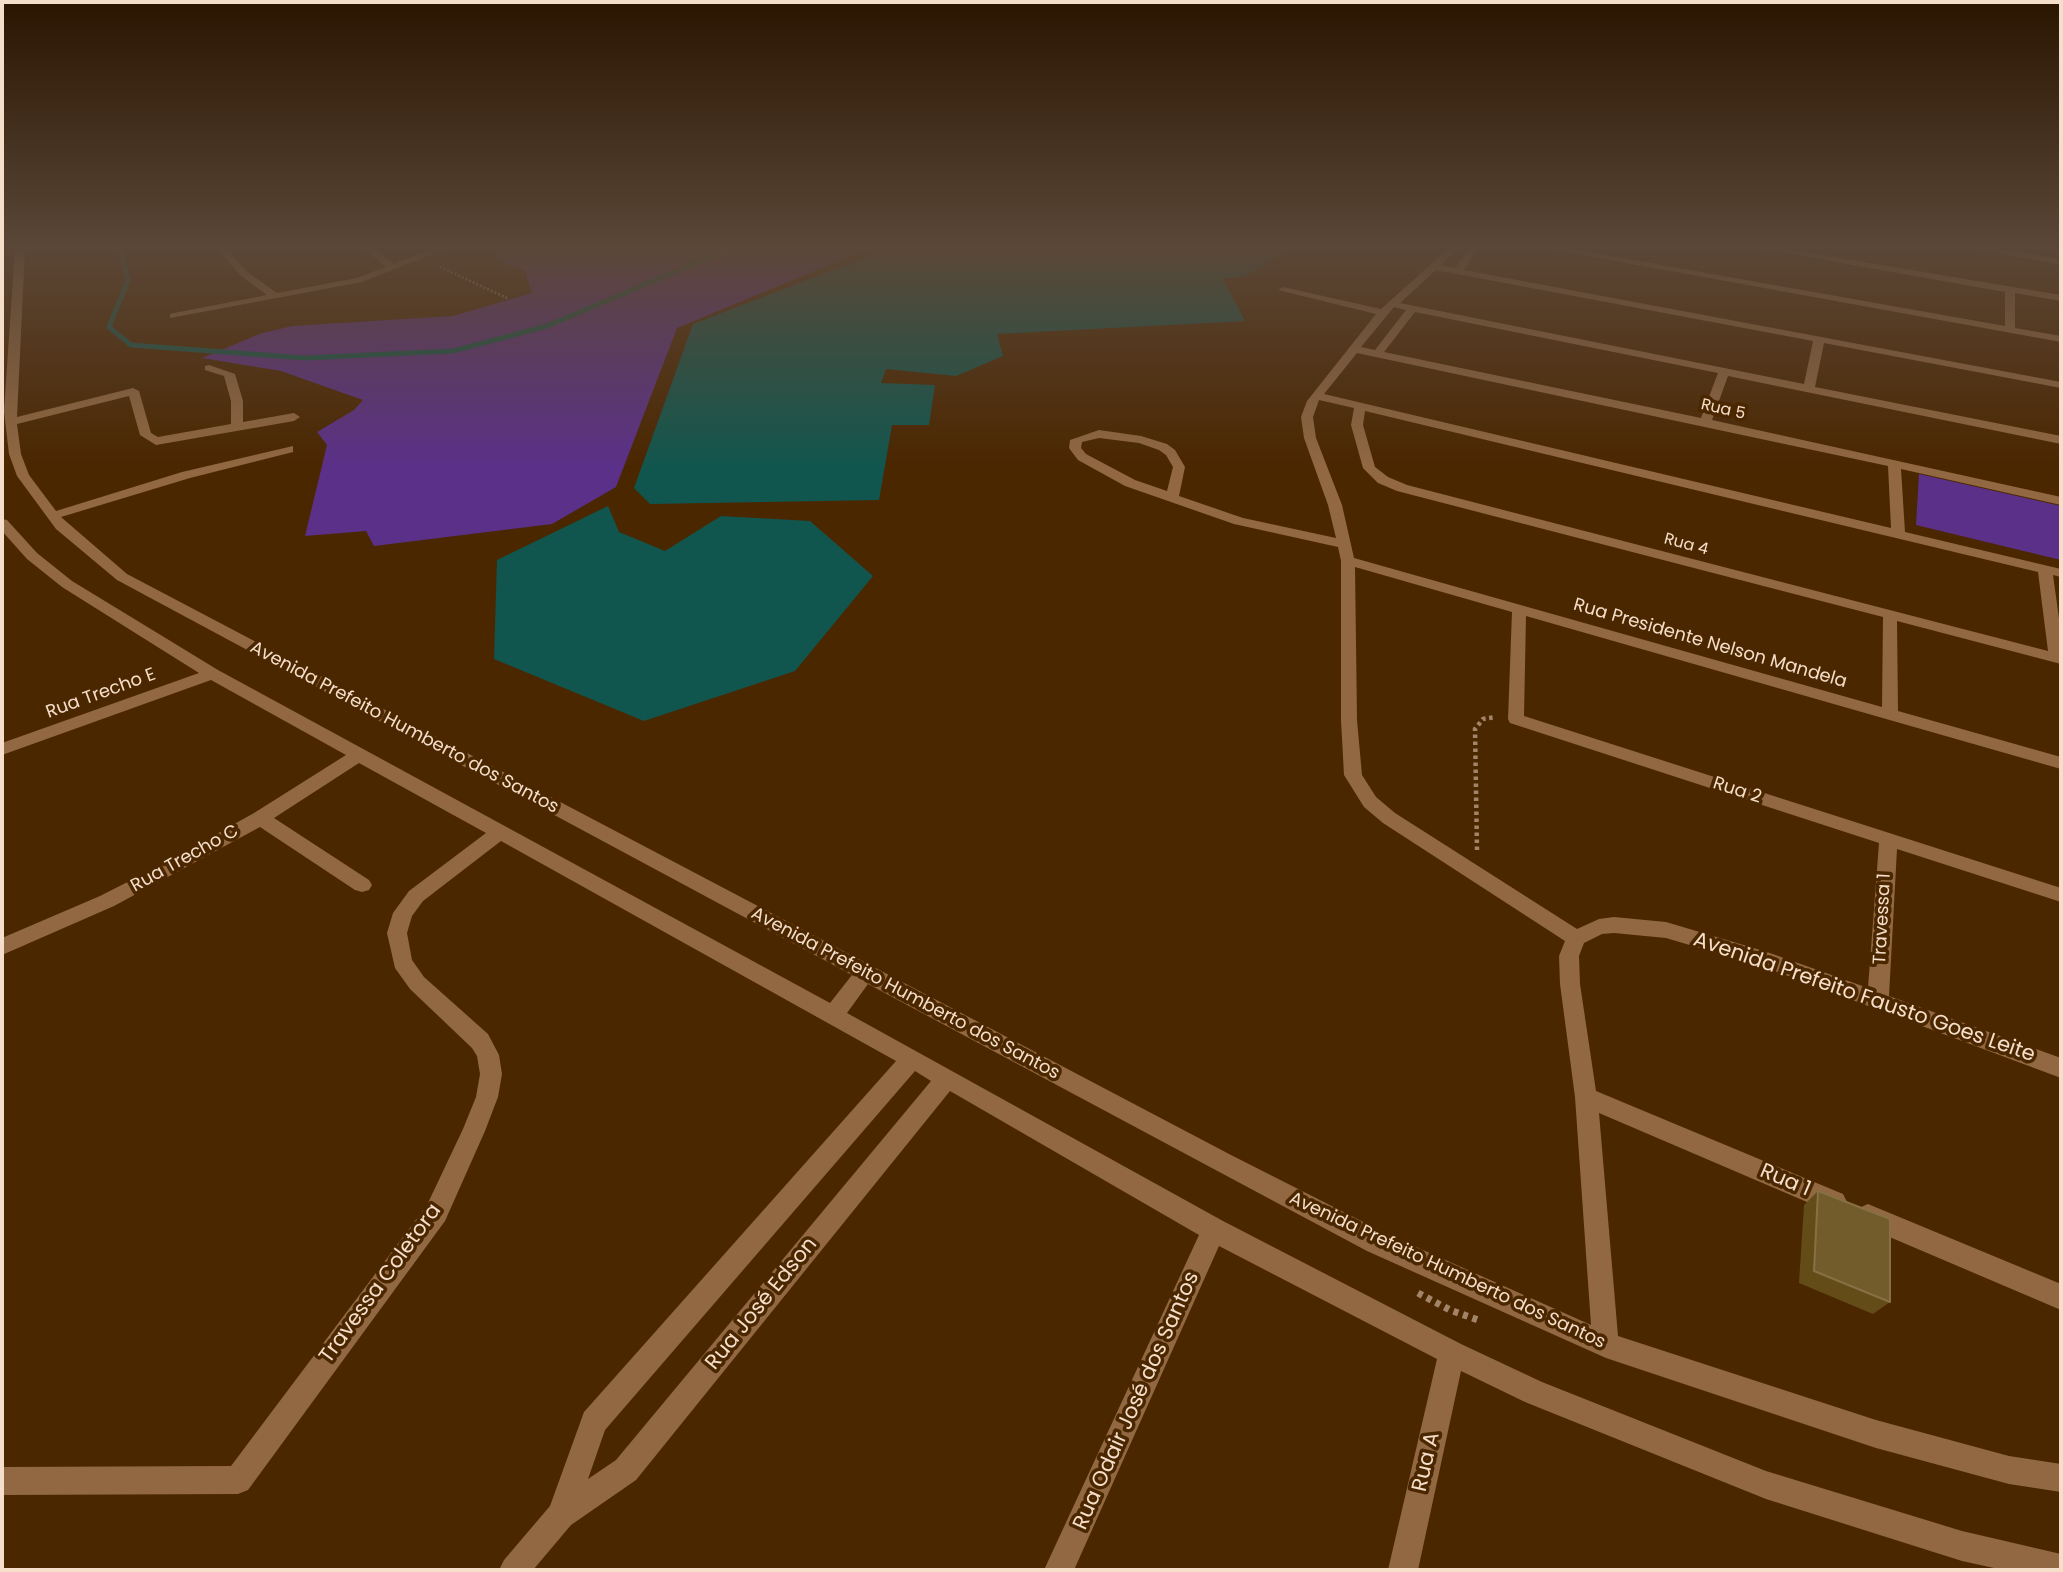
<!DOCTYPE html>
<meta charset="utf-8">
<style>
body{margin:0}
#map{position:relative;width:2063px;height:1572px;overflow:hidden;background:#4b2700;font-family:Poppins,sans-serif}
canvas{display:block}
.frame{position:absolute;inset:0;border:4px solid #f5deca;pointer-events:none}
</style>
<div id="map">
<canvas width="2063" height="1572"></canvas>
<div class="frame"></div>
</div>
<script>
const g = document.querySelector('canvas').getContext('2d');
g.lineJoin = 'round';
function paint(path, color) {
  g.fillStyle = color;
  g.fill(path, 'evenodd');
}
function toPath(rows) {
  const path = new Path2D();
  for (const r of rows) {
    path.moveTo(r[0], r[1]);
    for (let i = 2; i < r.length; i += 2) path.lineTo(r[i], r[i + 1]);
  }
  return path;
}
function strokePath(path, color, width, dash) {
  g.strokeStyle = color;
  g.lineWidth = width;
  g.lineCap = dash ? 'butt' : 'round';
  g.setLineDash(dash || []);
  g.stroke(path);
}
function write(font, color, halo, rows, align = 'center') {
  g.font = font + ' Poppins,sans-serif';
  g.lineWidth = 7;
  g.setLineDash([]);
  g.textBaseline = 'middle';
  g.strokeStyle = halo;
  g.fillStyle = color;
  for (const [text, x, y, turn = 0] of rows) {
    g.save();
    g.translate(x, y);
    g.rotate((+turn || 0) * Math.PI / 180);
    g.textAlign = isNaN(turn) ? turn : align;
    if (halo) g.strokeText(text, 0, 0);
    g.fillText(text, 0, 0);
    g.restore();
  }
}
const green = toPath([
 [512,248,870,248,677,328,616,487,552,524,374,546,366,531,305,536,327,445,317,432,354,410,363,400,281,371,202,358,262,333,292,326,453,316,532,293,525,271,493,258],
 [1919,474,2061,506,2061,560,1916,525]
]);
const water = toPath([
 [890,248,1291,248,1246,276,1223,279,1245,321,997,334,1003,356,956,376,886,369,881,383,935,385,929,425,892,425,879,500,650,504,634,488,693,324],
 [608,506,619,532,665,551,721,516,810,521,873,576,795,671,644,721,494,659,497,560]
]);
const stream = toPath([
 [120,248,128,280,109,327,131,345,305,358,453,351,547,326,731,248]
]);
const pathFar2 = toPath([
 [440,267,507,298]
]);
const pathFar1 = toPath([
 [1477,850,1475,729,1483,719,1496,717]
]);
const path = toPath([
 [1418,1293,1450,1310,1481,1321]
]);
const minor = toPath([
 [15,248,25,248,17,417,133,388,139,391,151,433,158,437,231,424,231,401,224,376,205,370,205,366,209,365,235,374,243,401,243,422,294,413,300,417,294,421,156,445,140,435,129,396,17,424,21,454,29,475,56,511,182,472,293,446,293,452,190,478,61,517,127,574,1231,1155,1385,1233,1591,1325,1575,1097,1560,984,1559,956,1565,941,1383,823,1364,807,1344,775,1341,720,1341,561,1338,547,1234,524,1125,486,1078,460,1069,448,1070,440,1099,430,1141,436,1167,444,1175,450,1185,467,1179,496,1243,518,1336,538,1328,505,1304,438,1301,417,1307,401,1376,314,1278,290,1283,287,1381,309,1449,248,1459,248,1441,265,1455,268,1469,248,1478,248,1464,270,2061,382,2061,388,1824,343,1815,387,2061,436,2061,444,1728,376,1712,420,2061,497,2061,505,1901,469,1905,532,2061,569,2061,577,2053,575,2061,633,2061,664,1897,621,1898,711,2061,757,2061,769,1526,616,1524,716,2061,888,2061,902,1897,849,1889,996,2061,1058,2061,1078,1764,967,1666,938,1614,933,1602,934,1584,943,1579,956,1580,984,1596,1091,1843,1194,1847,1202,1843,1210,1835,1214,1599,1113,1618,1336,1876,1420,2009,1456,2061,1464,2061,1492,2009,1484,1876,1448,1606,1358,1367,1251,868,984,847,1013,1223,1221,1461,1344,1542,1382,1766,1471,1962,1531,2061,1554,2061,1570,2003,1570,1962,1561,1766,1499,1525,1402,1461,1371,1418,1570,1388,1570,1437,1359,1219,1246,1074,1570,1044,1570,1199,1235,950,1091,636,1480,571,1525,533,1570,499,1570,504,1560,550,1506,584,1412,896,1061,501,841,423,901,412,916,407,933,412,960,424,977,488,1034,499,1055,502,1074,498,1097,485,1131,445,1221,248,1490,238,1494,2,1495,2,1467,231,1466,427,1205,463,1129,476,1097,480,1074,477,1056,472,1048,410,989,395,968,387,933,393,913,409,891,486,833,359,763,274,818,369,880,372,885,369,890,362,892,355,890,260,827,114,906,2,955,2,938,100,896,163,864,254,813,346,755,211,680,2,755,2,743,199,673,62,587,27,559,2,531,2,519,7,520,37,553,72,581,218,670,830,1003,852,975,117,580,56,529,17,476,9,454,4,411,15,248],
 [1436,270,1813,341,1804,384,1400,303,1436,270],
 [1394,307,1406,310,1375,350,1361,347,1394,307],
 [1415,312,1718,373,1701,418,1384,352,1415,312],
 [1357,353,1888,466,1891,528,1324,394,1357,353],
 [1319,400,1354,408,1351,425,1363,468,1378,483,1397,491,1883,617,1882,707,1354,558,1342,505,1316,438,1313,417,1319,400],
 [1365,411,2038,572,2048,651,1407,485,1388,477,1375,467,1363,425,1365,411],
 [1099,438,1139,443,1159,450,1166,455,1173,467,1167,491,1135,480,1086,454,1081,448,1082,442,1099,438],
 [1355,567,1512,612,1508,719,1510,723,1879,843,1868,988,1767,952,1666,922,1614,917,1599,919,1577,929,1395,813,1376,797,1362,775,1357,720,1355,567],
 [915,1071,931,1081,616,1460,588,1479,605,1430,915,1071],
 [217,248,226,248,246,271,277,293,357,278,386,267,364,248,374,248,394,264,435,248,448,248,362,282,170,318,170,314,174,313,267,295,240,275,217,248],
 [1544,248,1566,248,2005,326,2005,292,1757,248,1780,248,2061,295,2061,301,2015,293,2015,328,2061,336,2061,342,1544,248],
 [1972,248,1995,248,2061,259,2061,265,1972,248],
 [1868,1204,2061,1284,2061,1310,1859,1224,1856,1216,1859,1208,1868,1204]
]);
const wall = toPath([
 [1818,1191,1890,1302,1873,1314,1799,1283,1804,1205]
]);
const building = toPath([
 [1818,1191,1890,1219,1890,1302,1814,1271,1818,1191]
]);
const farStreetnames = [
 ["Rua 5",1723,410,13],
 ["Rua 4",1686,545,15]
];
const streetNames = [
 ["Rua Presidente Nelson Mandela",1710,644,16],
 ["Rua Trecho E",101,694,-20],
 ["Avenida Prefeito Humberto dos Santos",404,728,28],
 ["Rua 2",1737,791,18],
 ["Rua Trecho C",185,859,-29],
 ["Travessa 1",1883,919,-87],
 ["Avenida Prefeito Humberto dos Santos",905,994,28],
 ["Avenida Prefeito Humberto dos Santos",1447,1271,25]
];
const nearStreetnames = [
 ["Avenida Prefeito Fausto Goes Leite",1864,998,19],
 ["Rua 1",1785,1181,23],
 ["Travessa Coletora",381,1284,-54],
 ["Rua José Edson",762,1304,-51],
 ["Rua Odair José dos Santos",1137,1401,-66],
 ["Rua A",1427,1462,-77]
];
paint(green, '#5b3089');
paint(water, '#11564e');
strokePath(stream, '#11564e', 5);
strokePath(pathFar2, '#a28568', 2.5, [2, 2]);
strokePath(pathFar1, '#a28568', 4.5, [3.5, 3.5]);
strokePath(path, '#a28568', 7, [5, 5]);
paint(minor, '#916841');
paint(wall, '#634c18');
paint(building, '#735c2b');
strokePath(building, '#877044', 2);
const sky = g.createLinearGradient(0, 0, 0, 468);
sky.addColorStop(0, '#291500');
sky.addColorStop(0.53, '#5b4737');
sky.addColorStop(1, '#5b473700');
g.fillStyle = sky;
g.fillRect(0, 0, 2063, 468);
write('16px', '#f5deca', '#4b2700', farStreetnames);
write('18px', '#f5deca', '#4b2700', streetNames);
write('21px', '#f5deca', '#4b2700', nearStreetnames);
</script>
